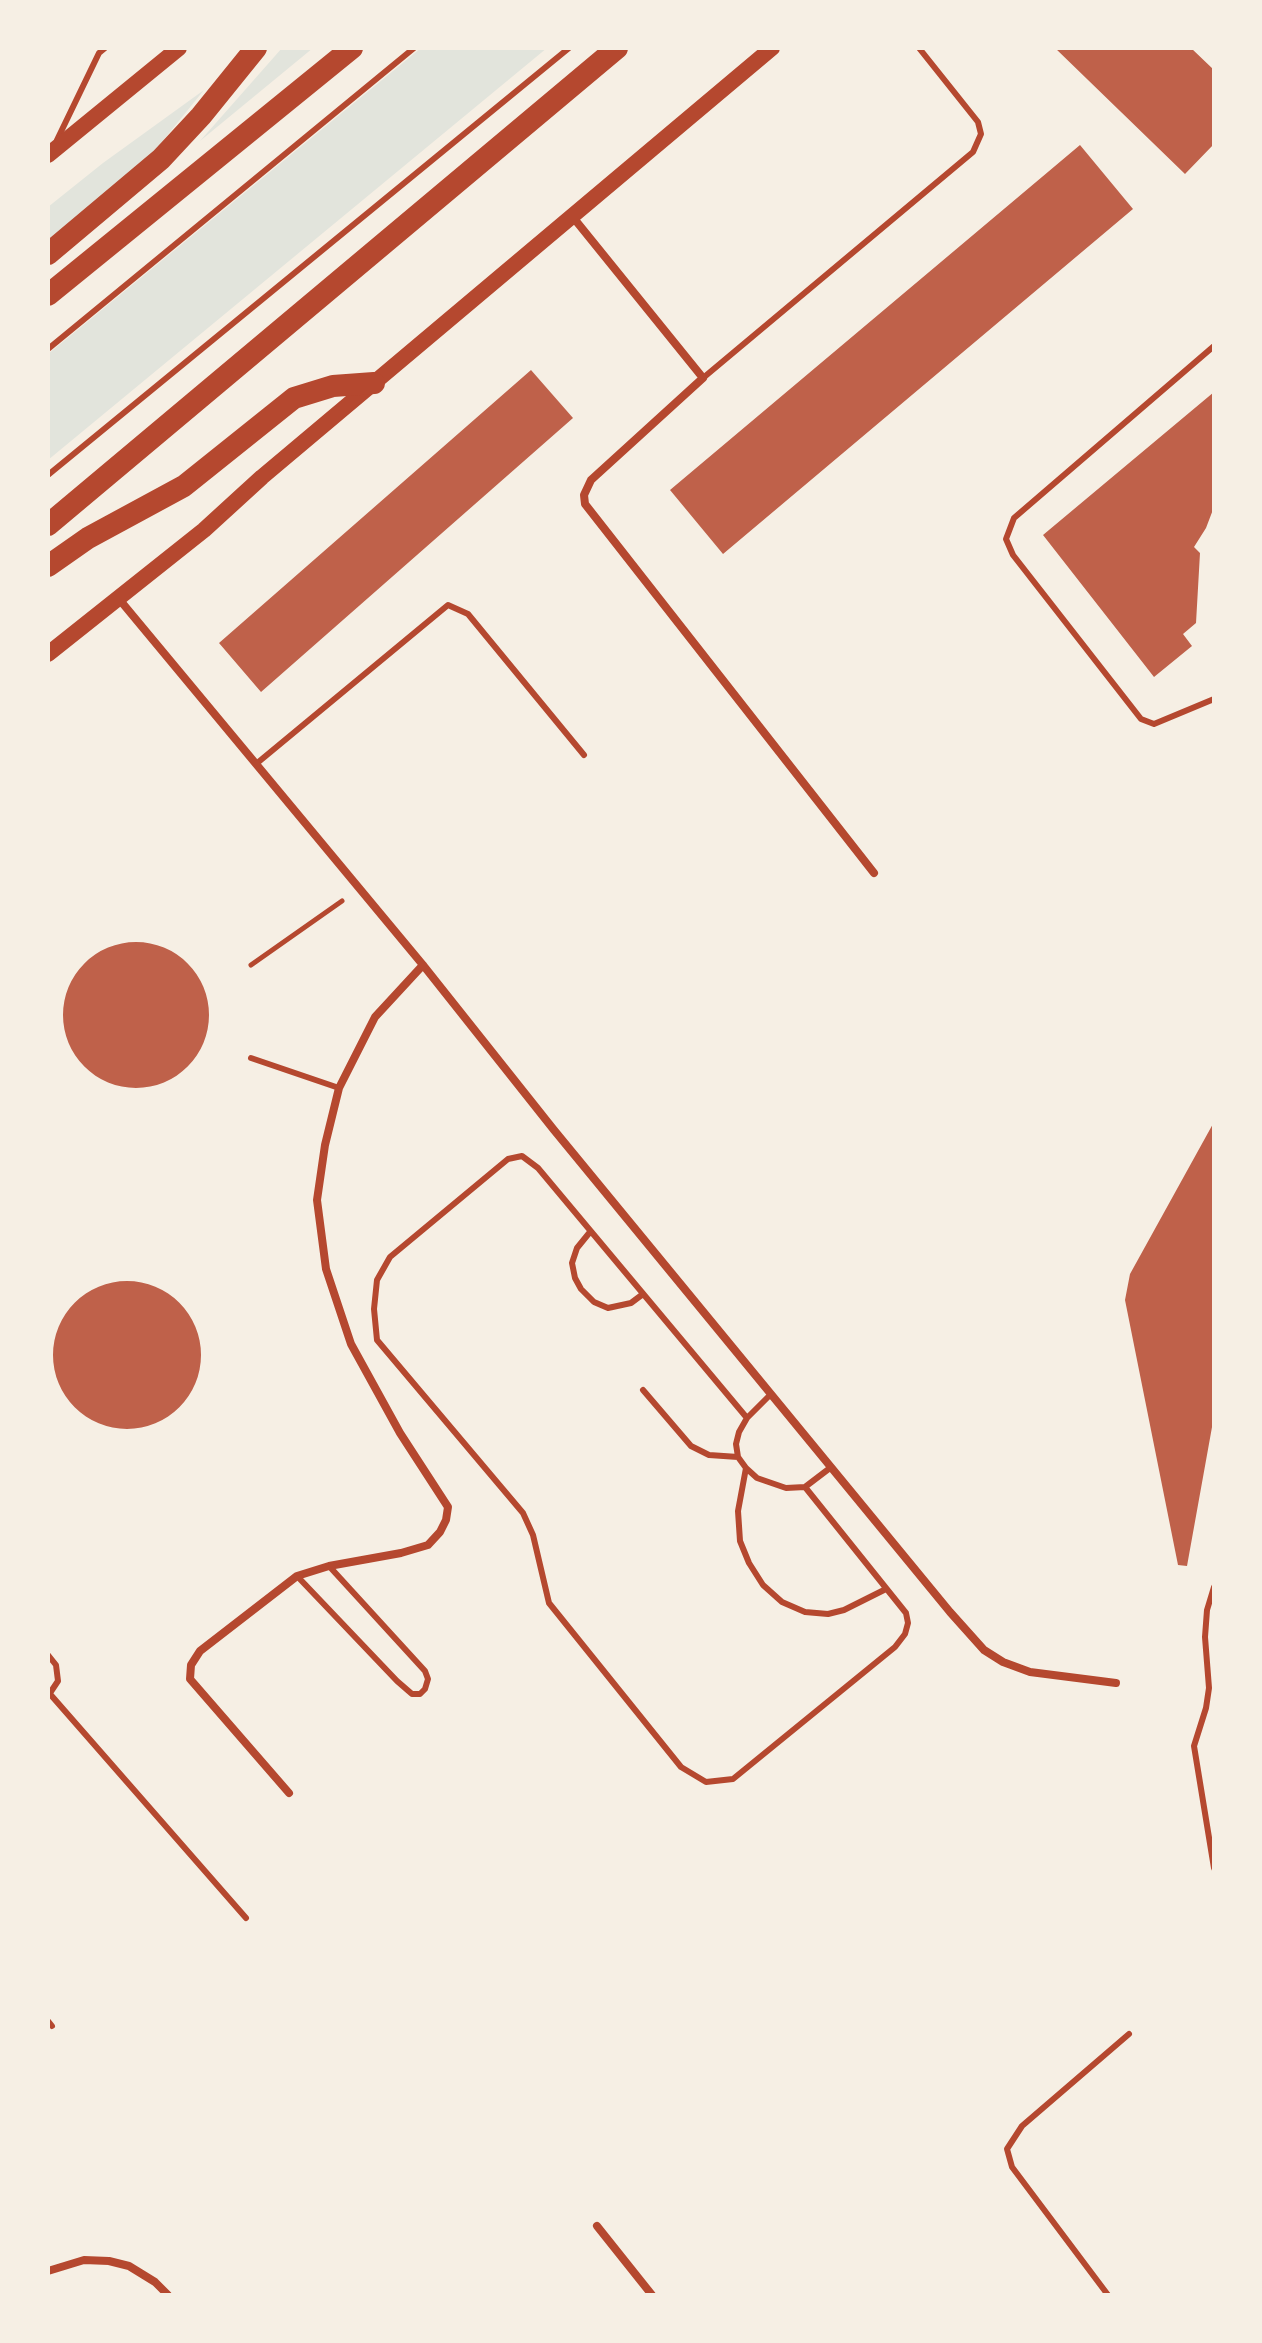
<!DOCTYPE html>
<style>
body{margin:0}
#map{position:relative;width:1262px;height:2343px;overflow:hidden;background:#f6efe4;font-family:"Varela Round",sans-serif}
canvas{display:block}
.frame{position:absolute;inset:0;border:50px solid #f6efe4;pointer-events:none}
</style>
<div id="map">
<canvas width="1262" height="2343"></canvas>
<div class="frame"></div>
</div>
<script>
const g = document.querySelector('canvas').getContext('2d');
g.lineJoin = 'round';
function paint(path, color) {
  g.fillStyle = color;
  g.fill(path, 'evenodd');
}
function toPath(rows) {
  const path = new Path2D();
  for (const r of rows) {
    if (r.length === 3) {
      path.moveTo(r[0] + r[2], r[1]);
      path.arc(r[0], r[1], r[2], 0, 2 * Math.PI);
      continue;
    }
    path.moveTo(r[0], r[1]);
    for (let i = 2; i < r.length; i += 2) path.lineTo(r[i], r[i + 1]);
  }
  return path;
}
function strokePath(path, color, width, dash) {
  g.strokeStyle = color;
  g.lineWidth = width;
  g.lineCap = dash ? 'butt' : 'round';
  g.setLineDash(dash || []);
  g.stroke(path);
}
const green = toPath([
 [282,48,313,48,200,141],
 [421,48,547,48,48,460,48,354],
 [204,90,148,159,48,240,48,207,103,163]
]);
const building = toPath([
 [1055,48,1191,48,1214,70,1214,144,1185,174],
 [1080,145,1133,209,723,554,670,490],
 [531,370,573,418,261,692,219,643],
 [1214,392,1214,507,1206,528,1194,547,1200,553,1196,623,1183,634,1192,646,1154,677,1043,535],
 [136,1015,73],
 [1214,1122,1214,1416,1187,1566,1178,1565,1125,1300,1130,1274],
 [127,1355,74]
]);
const path = toPath([
 [251,965,342,901]
]);
const service = toPath([
 [57,140,99,53,105,48],
 [1214,346,1014,518,1006,539,1013,555,1141,719,1154,724,1214,699],
 [48,349,414,48],
 [703,378,973,152,981,134,978,122,919,48],
 [48,475,569,48],
 [256,764,448,605,468,614,584,755],
 [251,1058,339,1088],
 [590,1232,577,1248,572,1263,575,1278,581,1289,594,1302,608,1308,631,1303,643,1294],
 [643,1390,691,1446,709,1455,738,1457],
 [770,1395,747,1418,739,1432,736,1444,738,1457,746,1468,757,1478,786,1488,805,1487,830,1468],
 [747,1418,538,1168,522,1156,508,1159,390,1257,377,1280,374,1309,377,1340,523,1513,533,1535,549,1603,681,1767,706,1782,733,1779,895,1647,905,1634,908,1623,906,1613,805,1487],
 [746,1468,738,1511,740,1541,749,1563,763,1585,782,1602,805,1612,828,1614,844,1610,886,1589],
 [297,1576,397,1681,412,1694,420,1694,425,1689,428,1679,425,1671,329,1566],
 [1214,1587,1207,1610,1205,1637,1209,1688,1206,1708,1194,1746,1214,1868],
 [48,1655,56,1665,58,1681,48,1696],
 [50,1694,246,1918],
 [48,2021,52,2026],
 [1108,2295,1012,2167,1007,2149,1022,2126,1129,2034]
]);
const minor = toPath([
 [572,216,703,378,591,480,584,495,585,504,874,873],
 [119,599,423,965,554,1130,950,1612,984,1650,1003,1662,1030,1672,1116,1683],
 [289,1793,190,1679,191,1665,200,1651,297,1576,329,1566,401,1553,428,1545,440,1532,446,1520,448,1507,400,1433,351,1344,326,1269,317,1200,325,1145,339,1088,375,1017,423,965],
 [597,2226,652,2295],
 [48,2271,84,2260,109,2261,129,2266,155,2282,168,2295]
]);
const secondary = toPath([
 [48,155,179,48],
 [48,654,204,530,262,477,772,48]
]);
const trunk = toPath([
 [48,254,161,159,201,116,256,48],
 [48,295,352,48],
 [48,525,617,48],
 [48,566,88,538,184,486,294,398,333,386,374,383]
]);
paint(green, '#e2e4dc');
paint(building, '#bf614a');
strokePath(path, '#b5482f', 5);
strokePath(service, '#b5482f', 6);
strokePath(minor, '#b5482f', 8);
strokePath(secondary, '#b5482f', 16);
strokePath(trunk, '#b5482f', 22);
</script>
